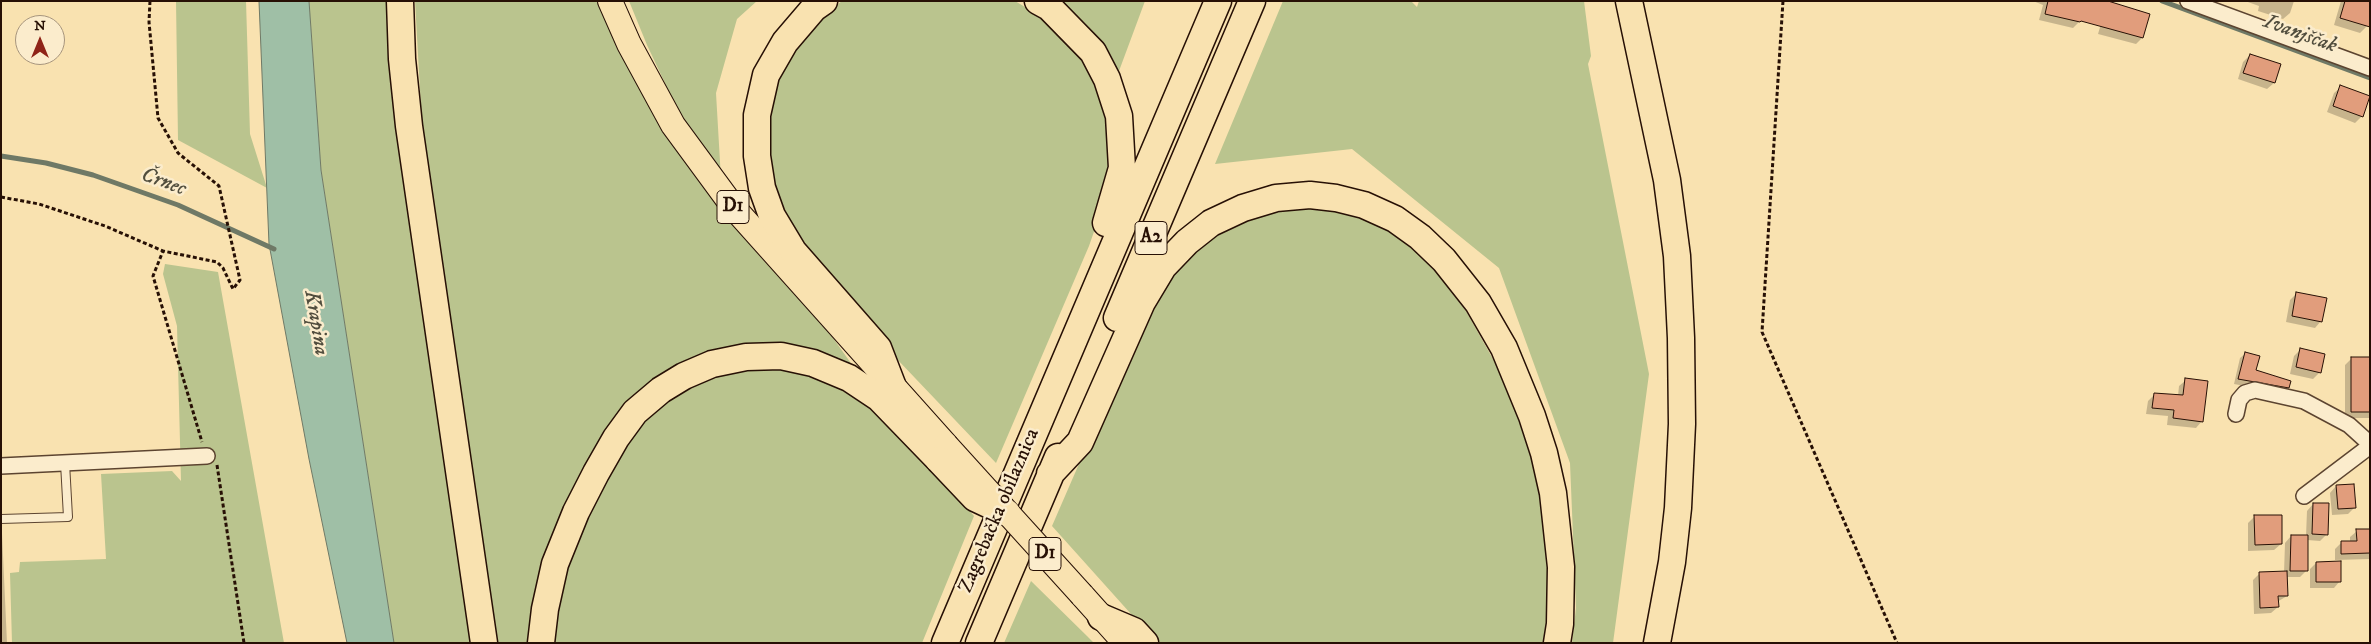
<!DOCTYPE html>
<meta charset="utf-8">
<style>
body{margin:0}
#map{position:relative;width:2371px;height:644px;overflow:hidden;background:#f9e2b0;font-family:"IM FELL DW Pica",serif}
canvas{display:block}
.frame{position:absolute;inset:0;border:2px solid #271005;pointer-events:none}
.north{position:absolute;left:15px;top:15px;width:50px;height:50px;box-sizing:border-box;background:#fbeccc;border:1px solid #a6947c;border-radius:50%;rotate:0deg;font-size:14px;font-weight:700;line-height:20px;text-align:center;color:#271005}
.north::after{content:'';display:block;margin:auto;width:18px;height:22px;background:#8f2418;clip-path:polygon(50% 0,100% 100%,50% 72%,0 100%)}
</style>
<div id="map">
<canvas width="2371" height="644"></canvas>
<div class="frame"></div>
<div class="north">N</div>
</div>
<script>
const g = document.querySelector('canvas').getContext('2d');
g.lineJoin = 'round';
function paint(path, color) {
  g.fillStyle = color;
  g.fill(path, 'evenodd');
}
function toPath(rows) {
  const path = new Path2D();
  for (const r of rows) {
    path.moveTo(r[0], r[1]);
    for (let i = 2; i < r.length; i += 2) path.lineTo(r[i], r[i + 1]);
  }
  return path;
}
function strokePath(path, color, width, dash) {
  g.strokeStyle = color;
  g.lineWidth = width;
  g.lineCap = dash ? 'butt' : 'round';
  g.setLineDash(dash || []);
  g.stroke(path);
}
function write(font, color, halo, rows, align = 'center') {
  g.font = font + ' "IM FELL DW Pica",serif';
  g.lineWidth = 5;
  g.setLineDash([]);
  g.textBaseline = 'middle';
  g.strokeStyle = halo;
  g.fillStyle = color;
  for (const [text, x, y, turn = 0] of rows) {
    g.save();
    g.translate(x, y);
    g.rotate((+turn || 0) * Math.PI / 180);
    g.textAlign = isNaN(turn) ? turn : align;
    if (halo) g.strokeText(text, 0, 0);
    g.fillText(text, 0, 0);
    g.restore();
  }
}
const green = toPath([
 [176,1,246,1,250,134,267,188,178,140],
 [309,1,388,1,472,643,394,643,321,170],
 [415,1,598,1,608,27,663,132,700,183,757,253,831,335,855,369,750,346,617,421,581,472,562,516,530,643,494,643,423,144],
 [629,1,757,1,737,19,716,93,721,179,686,128,647,45],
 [842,1,1015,1,1040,16,1066,39,1084,63,1102,97,1112,131,1112,168,1106,197,1089,246,996,463,875,336,790,228,776,194,767,157,767,118,775,80,789,53,815,22],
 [1061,1,1145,1,1119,71],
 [1283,1,1411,1,1417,7,1419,1,1584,1,1591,56,1588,64,1649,374,1613,643,1572,643,1576,608,1570,463,1499,268,1352,149,1215,164],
 [1305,206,1351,213,1394,233,1433,267,1466,311,1507,384,1536,464,1548,532,1551,612,1547,643,1157,643,1052,526,1148,305,1171,275,1199,245,1228,227,1262,212],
 [165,264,218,272,284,643,12,643,10,573,19,572,20,562,106,559,101,474,172,471,181,481,177,326,163,274],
 [761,368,798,369,831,382,873,406,920,452,974,516,922,643,551,643,559,594,590,506,634,431,655,409,682,389,717,373],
 [1031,581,1087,636,1094,643,1004,643]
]);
const water = toPath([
 [259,1,309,1,321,170,394,643,347,643,309,459,269,244,259,1]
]);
const shadow = toPath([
 [2033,1,2084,1,2079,22,2073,28,2039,20,2043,5],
 [2245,1,2294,1,2290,13,2283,19,2258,11,2259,6],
 [2341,1,2370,1,2370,17,2367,26,2360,33,2334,25],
 [2105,10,2142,38,2136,44,2098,34],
 [2250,55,2279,65,2274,83,2267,89,2238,79,2243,62],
 [2341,87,2362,116,2355,123,2327,112,2334,93],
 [2296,294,2321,321,2315,328,2286,322,2290,300],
 [2300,350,2320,372,2313,379,2290,374,2294,356],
 [2246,353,2254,371,2288,387,2282,393,2234,384,2240,358],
 [2352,358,2370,358,2370,418,2345,418,2345,365],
 [2186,380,2202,421,2196,428,2167,425,2168,416,2146,414,2148,401,2155,394,2178,396,2179,386],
 [2336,486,2355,507,2348,514,2332,515,2330,493],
 [2313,504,2327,534,2320,541,2307,540,2306,571,2300,577,2286,577,2287,596,2277,602,2278,607,2271,613,2254,614,2253,580,2260,573,2284,573,2285,543,2291,536,2306,536,2307,511],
 [2255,516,2281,544,2274,550,2248,551,2248,523],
 [2370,530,2370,559,2335,560,2335,549,2342,542,2350,542,2350,537,2357,531],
 [1,533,2,533,7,643,1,643],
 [2316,563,2340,581,2334,588,2310,588,2310,569]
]);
const stream = toPath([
 [2162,1,2370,78],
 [1,156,46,163,93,175,178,205,274,249]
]);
const building = toPath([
 [2048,1,2108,1,2150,14,2143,38,2081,21,2080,22,2045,14,2048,1],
 [2345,1,2370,1,2370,27,2340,18,2345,1],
 [2250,54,2281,64,2275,83,2243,73,2250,54],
 [2340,85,2370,96,2363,117,2333,106,2340,85],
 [2296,292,2327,298,2322,322,2292,316,2296,292],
 [2300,348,2325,354,2321,373,2296,367,2300,348],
 [2245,352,2260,356,2256,370,2291,381,2289,388,2238,379,2245,352],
 [2351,357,2370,357,2370,412,2351,412,2351,357],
 [2185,378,2208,381,2203,422,2173,418,2174,410,2152,408,2154,393,2183,395,2185,378],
 [2354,484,2356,508,2338,509,2336,485,2354,484],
 [2313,503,2329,503,2328,535,2312,534,2313,503],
 [2254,515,2282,515,2282,544,2255,545,2254,515],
 [2356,529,2370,529,2370,553,2341,554,2341,541,2357,541,2356,529],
 [2291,535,2308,535,2308,571,2290,571,2291,535],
 [2341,561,2341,582,2316,582,2316,562,2341,561],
 [2287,571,2288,596,2278,596,2279,607,2260,608,2259,572,2287,571]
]);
const path = toPath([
 [150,1,149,22,158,118,178,153,219,186,240,280,233,289,223,268,217,262,163,251,153,276,202,442],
 [1783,1,1762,332,1897,643],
 [1,197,39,204,105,226,163,251],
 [217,465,244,643]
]);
const lane = toPath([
 [1,519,68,517,65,463]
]);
const street = toPath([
 [2188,1,2370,68],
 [2236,414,2239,400,2245,393,2255,390,2304,401,2349,425,2370,444],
 [1,466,207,456],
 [2304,496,2370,446]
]);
const primary = toPath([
 [610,1,629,44,673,125,734,208,946,445],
 [1082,595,1125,643]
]);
const highway = toPath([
 [400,1,402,59,409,126,484,643],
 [824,1,814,8,785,42,766,75,757,115,757,156,762,188,772,216,793,251,878,348,893,387],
 [1038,1,1049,7,1093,52,1107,79,1119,116,1122,168,1106,223],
 [1629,1,1667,180,1677,256,1681,338,1682,424,1678,508,1672,562,1657,643],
 [1117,318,1252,1],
 [1050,474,1080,442,1142,302,1163,267,1187,242,1211,223,1243,208,1276,198,1310,195,1336,198,1364,205,1395,219,1420,237,1444,260,1478,303,1504,348,1532,416,1544,453,1553,493,1561,567,1560,624,1557,643],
 [1101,617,1134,631,1145,643],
 [541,643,545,609,555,564,576,512,596,473,616,438,635,412,661,390,684,376,712,364,746,357,781,356,813,363,849,378,879,398,939,460],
 [945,643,1218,1],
 [979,643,1058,457]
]);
const primaryBridge = toPath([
 [946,445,1082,595]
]);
const highwayBridge = toPath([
 [939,460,975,498,1007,513]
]);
const shields = [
 [733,207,32],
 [1151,238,32],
 [1045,554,32]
];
const shieldNames = [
 ["D1",733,207],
 ["A2",1151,238],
 ["D1",1045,554]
];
const streetNames = [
 ["Zagrebačka obilaznica",1000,511,-67]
];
const waterNames = [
 ["Ivanjščak",2300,35,20],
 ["Črnec",163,183,20],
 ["Krapina",315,323,81]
];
paint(green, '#bac48e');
paint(water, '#9fbfa6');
strokePath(water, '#6f7966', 1);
paint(shadow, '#0003');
strokePath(stream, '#6f7966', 5);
paint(building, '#e19d7c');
strokePath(building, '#271005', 1);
strokePath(lane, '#5c4430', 10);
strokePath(street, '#5c4430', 18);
strokePath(primary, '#271005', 26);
strokePath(highway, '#271005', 29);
strokePath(path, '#271005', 3, [4, 2.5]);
strokePath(lane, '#fbeccc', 8);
strokePath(street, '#fbeccc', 15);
strokePath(primary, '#f9e2b0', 24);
strokePath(highway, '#f9e2b0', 26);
strokePath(primaryBridge, '#271005', 26, []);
strokePath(highwayBridge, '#271005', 29, []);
strokePath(primaryBridge, '#f9e2b0', 24);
strokePath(highwayBridge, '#f9e2b0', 26);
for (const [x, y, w] of shields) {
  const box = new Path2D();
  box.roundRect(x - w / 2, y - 16.5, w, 33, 4);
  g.fillStyle = '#fbeccc';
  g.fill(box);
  strokePath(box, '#271005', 1);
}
write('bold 19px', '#271005', null, shieldNames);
write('20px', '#271005', '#fbeccc', streetNames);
write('italic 21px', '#514d3d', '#fbeccc', waterNames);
</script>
